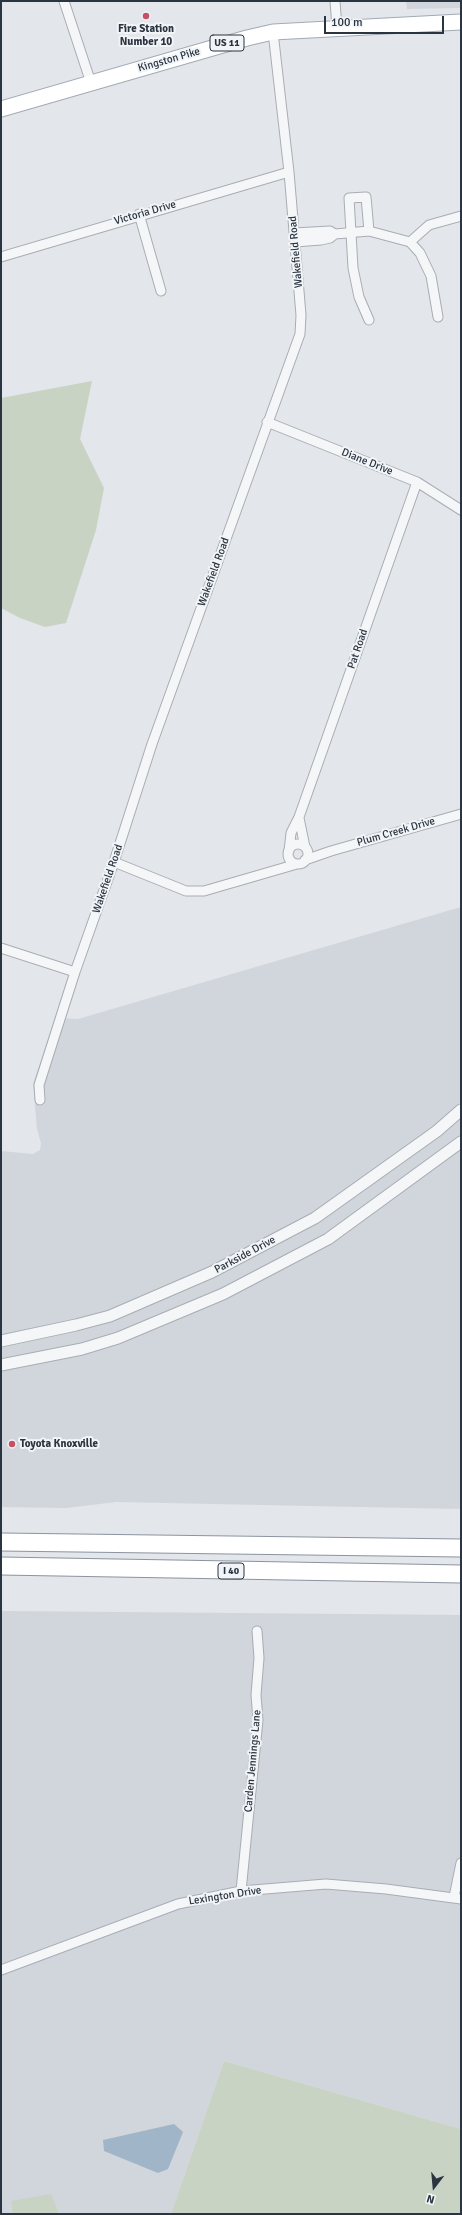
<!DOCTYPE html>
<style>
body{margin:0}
#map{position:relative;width:462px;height:2215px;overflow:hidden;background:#e3e6ea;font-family:Signika,sans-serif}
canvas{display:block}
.frame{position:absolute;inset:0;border:2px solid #2b3441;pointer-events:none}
.north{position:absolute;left:414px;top:2167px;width:40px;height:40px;-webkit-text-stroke:3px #f2f5f7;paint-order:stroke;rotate:196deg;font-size:11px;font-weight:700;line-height:16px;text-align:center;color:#2b3441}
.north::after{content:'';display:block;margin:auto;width:14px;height:18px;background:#2b3441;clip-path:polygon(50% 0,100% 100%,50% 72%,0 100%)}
.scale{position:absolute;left:324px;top:16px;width:120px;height:18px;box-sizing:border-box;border:2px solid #2b3441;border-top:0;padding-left:5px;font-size:12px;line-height:14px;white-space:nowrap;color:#2b3441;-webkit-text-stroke:3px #f2f5f7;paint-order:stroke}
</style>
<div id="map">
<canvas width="462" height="2215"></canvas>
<div class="frame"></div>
<div class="north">N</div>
<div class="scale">100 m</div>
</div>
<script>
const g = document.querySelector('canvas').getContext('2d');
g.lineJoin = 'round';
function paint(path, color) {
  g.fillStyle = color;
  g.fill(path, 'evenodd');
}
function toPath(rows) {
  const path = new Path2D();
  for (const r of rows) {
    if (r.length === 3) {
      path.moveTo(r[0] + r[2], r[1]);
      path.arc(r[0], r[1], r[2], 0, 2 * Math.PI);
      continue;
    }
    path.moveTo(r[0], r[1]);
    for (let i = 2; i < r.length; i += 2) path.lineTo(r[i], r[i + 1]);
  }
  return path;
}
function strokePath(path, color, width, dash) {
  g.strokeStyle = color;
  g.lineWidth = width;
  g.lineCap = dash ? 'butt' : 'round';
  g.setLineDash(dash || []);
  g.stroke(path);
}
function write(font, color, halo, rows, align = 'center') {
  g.font = font + ' Signika,sans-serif';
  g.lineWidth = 4;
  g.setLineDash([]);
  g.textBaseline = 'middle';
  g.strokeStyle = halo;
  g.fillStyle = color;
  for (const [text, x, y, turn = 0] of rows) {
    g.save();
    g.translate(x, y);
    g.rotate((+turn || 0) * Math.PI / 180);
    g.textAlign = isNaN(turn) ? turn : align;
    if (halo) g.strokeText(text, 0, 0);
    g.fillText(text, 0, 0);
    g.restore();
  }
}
const built = toPath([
 [406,1,461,1,461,8,407,9],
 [461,907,461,1509,116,1502,66,1508,1,1507,1,1151,33,1154,40,1150,41,1143,37,1129,33,1084,55,1018,78,1019],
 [1,1611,461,1615,461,2129,224,2061,171,2214,1,2214]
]);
const green = toPath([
 [92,381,80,439,104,488,96,530,66,623,45,627,20,618,1,608,1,398],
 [224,2061,461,2129,461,2214,171,2214],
 [51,2194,58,2212,55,2214,13,2214,11,2201]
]);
const water = toPath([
 [174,2124,183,2132,168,2169,158,2173,104,2151,103,2140]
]);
const minor = toPath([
 [64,1,91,83],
 [335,1,337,28],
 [139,214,161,291],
 [294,233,330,231,335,234],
 [295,242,321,240,330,238,335,234,369,231,410,242,420,253,431,276,438,317],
 [410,242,429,225,461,216],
 [1,257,289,172],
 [369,320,359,297,353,268,349,198,366,197,369,231],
 [267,422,417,482,461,510],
 [299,818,305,847],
 [298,854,10],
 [289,851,291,833,299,817,417,482],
 [305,860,331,851,461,814],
 [114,862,186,891,204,891,297,864],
 [1,948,75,972],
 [40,1100,39,1085,75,972,114,862,152,744,300,334,301,315,289,172,273,32],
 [241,1891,258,1720,256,1695,259,1658,257,1631],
 [454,1897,461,1863],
 [1,1970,178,1904,241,1891,326,1884,386,1889,461,1899]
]);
const tertiary = toPath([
 [1,1341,76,1325,110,1316,212,1272,315,1218,437,1131,461,1110],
 [1,1365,82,1349,118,1338,223,1294,328,1239,461,1142]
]);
const primary = toPath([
 [1,109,247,38,273,32,461,22]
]);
const motorway = toPath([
 [1,1542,461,1548],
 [1,1566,461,1574]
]);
const markers = [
 [146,16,4,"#c74f66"],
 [12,1444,4,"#c74f66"]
];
const shields = [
 [227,43,34],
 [231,1571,26]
];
const shieldNames = [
 ["US 11",227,43],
 ["I 40",231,1571]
];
const poiNames = [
 ["Fire Station",146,29],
 ["Number 10",146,42],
 ["Toyota Knoxville",20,1444,"left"]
];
const streetNames = [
 ["Kingston Pike",169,60,-16],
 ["Victoria Drive",145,213,-16],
 ["Wakefield Road",296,252,-95],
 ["Diane Drive",367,462,22],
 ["Wakefield Road",214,572,-70],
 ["Pat Road",358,649,-71],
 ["Plum Creek Drive",396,832,-16],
 ["Wakefield Road",108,879,-71],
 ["Parkside Drive",245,1255,-28],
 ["Carden Jennings Lane",253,1761,-85],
 ["Lexington Drive",225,1896,-9]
];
paint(built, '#d1d5dc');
paint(green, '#c9d3c4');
paint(water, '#a0b5c8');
strokePath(minor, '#a8adb4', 11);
strokePath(tertiary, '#a8adb4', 13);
strokePath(primary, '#a2abb5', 17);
strokePath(motorway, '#8b94a0', 19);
strokePath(minor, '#f5f6f8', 9);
strokePath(tertiary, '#f5f6f8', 11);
strokePath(primary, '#fff', 15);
strokePath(motorway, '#fff', 17);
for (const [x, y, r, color] of markers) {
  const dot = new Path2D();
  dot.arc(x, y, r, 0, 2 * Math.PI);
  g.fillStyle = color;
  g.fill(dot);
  strokePath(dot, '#f2f5f7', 1.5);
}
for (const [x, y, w] of shields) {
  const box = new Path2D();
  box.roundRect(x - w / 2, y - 8, w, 16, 3);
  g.fillStyle = '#f2f5f7';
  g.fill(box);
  strokePath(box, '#2b3441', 1);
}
write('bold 10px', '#2b3441', null, shieldNames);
write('bold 11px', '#2b3441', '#f2f5f7', poiNames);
write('11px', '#2b3441', '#f2f5f7', streetNames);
</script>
